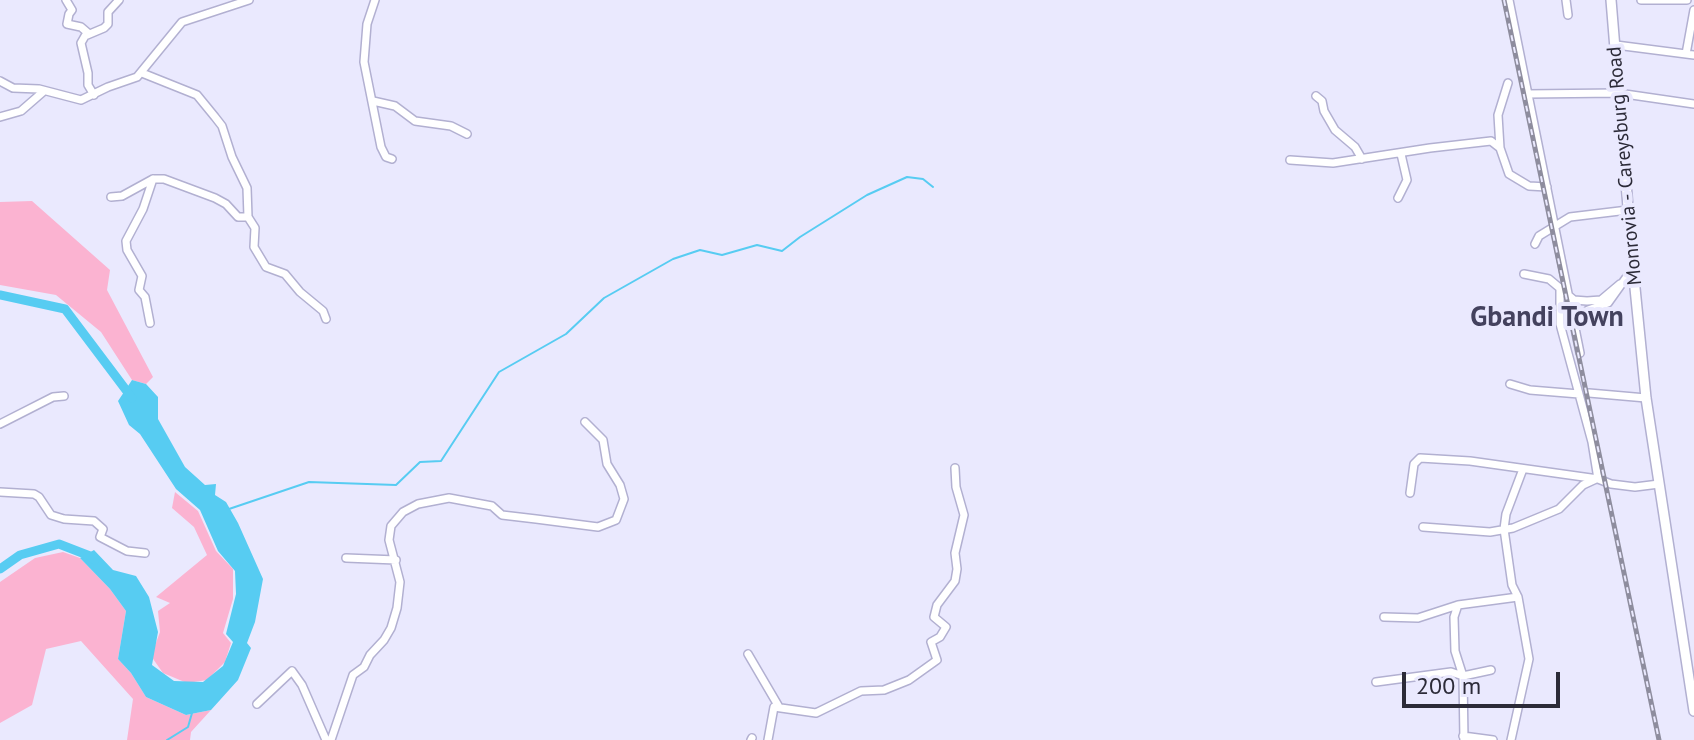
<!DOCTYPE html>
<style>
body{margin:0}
#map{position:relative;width:1694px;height:740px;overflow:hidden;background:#eae9fe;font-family:"PT Sans",sans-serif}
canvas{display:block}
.scale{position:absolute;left:1402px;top:672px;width:158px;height:36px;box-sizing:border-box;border:4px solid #2c2b38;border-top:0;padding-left:10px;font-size:24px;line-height:28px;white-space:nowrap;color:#2c2b38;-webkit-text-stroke:6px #eae9fe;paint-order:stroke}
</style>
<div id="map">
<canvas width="1694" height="740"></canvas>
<div class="scale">200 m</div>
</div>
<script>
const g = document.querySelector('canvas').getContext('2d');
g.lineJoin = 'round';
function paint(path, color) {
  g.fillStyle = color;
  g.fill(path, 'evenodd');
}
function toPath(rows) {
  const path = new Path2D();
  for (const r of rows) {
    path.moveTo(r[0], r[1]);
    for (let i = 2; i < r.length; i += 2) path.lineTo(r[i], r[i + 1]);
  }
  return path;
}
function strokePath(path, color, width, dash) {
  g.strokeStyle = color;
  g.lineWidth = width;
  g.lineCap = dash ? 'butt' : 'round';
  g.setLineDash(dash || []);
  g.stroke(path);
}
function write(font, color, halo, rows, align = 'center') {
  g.font = font + ' "PT Sans",sans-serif';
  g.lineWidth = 8;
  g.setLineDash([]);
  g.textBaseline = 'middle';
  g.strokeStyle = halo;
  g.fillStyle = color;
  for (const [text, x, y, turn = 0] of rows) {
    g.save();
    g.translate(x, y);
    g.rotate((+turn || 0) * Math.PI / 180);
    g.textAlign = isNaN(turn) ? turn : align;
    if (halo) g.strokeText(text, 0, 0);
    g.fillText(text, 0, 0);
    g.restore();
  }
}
const green = toPath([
 [32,201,110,270,107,290,153,377,146,384,132,380,101,332,56,295,0,285,0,202],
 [175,492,198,511,216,551,233,569,233,599,223,633,231,643,225,662,207,680,187,683,163,673,151,656,160,632,158,611,170,603,156,597,207,555,194,527,172,508],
 [63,552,80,558,110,589,126,611,118,659,131,673,146,697,186,715,211,710,191,732,190,740,127,740,133,699,81,641,46,649,32,705,0,723,0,582,35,558]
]);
const water = toPath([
 [132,380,146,384,158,397,158,419,185,467,205,485,216,484,215,495,226,502,238,523,263,579,255,622,247,643,251,648,238,680,211,710,186,715,146,697,131,673,118,659,126,611,110,589,80,558,94,550,113,570,136,576,149,597,158,632,152,665,174,681,203,682,223,666,233,642,226,634,236,594,235,571,218,551,200,510,176,489,140,434,129,425,118,401]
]);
const stream = toPath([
 [229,509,309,482,396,485,420,462,441,461,499,372,566,334,604,298,673,259,700,250,722,255,757,245,782,251,800,237,867,195,907,177,923,179,933,187],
 [167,740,188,727,192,713]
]);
const river = toPath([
 [0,295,65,309,132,398],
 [0,569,20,555,59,544,90,556,95,560]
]);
const minor = toPath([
 [66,0,72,10,69,14,67,24,81,27,88,33],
 [375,0,367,24,364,62,381,147,386,157,392,159],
 [1509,0,1580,353],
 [1566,0,1568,15],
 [1641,0,1687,0],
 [1616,45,1694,55],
 [1686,54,1694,10],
 [142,73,197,95,215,117,222,126,232,157,247,188,248,217,255,228,254,247,266,267,285,274,300,292,323,311,326,319],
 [0,81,13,88,39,89,81,100,108,87,137,77,182,22,249,0],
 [1527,94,1618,93,1694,104],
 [94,95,88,85,88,73,81,43,85,36,104,28,108,24,108,12,119,0],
 [1316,96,1322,101,1324,111,1335,130,1355,147,1362,159],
 [373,101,395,106,415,121,451,126,467,134],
 [0,117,21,111,44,91],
 [1500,148,1498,115,1508,83],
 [1290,160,1333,163,1430,148,1491,141,1500,148,1509,174,1529,186,1547,187],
 [111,197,122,196,153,179,164,179,215,198,226,204,238,217,248,217],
 [1398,198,1407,180,1401,154],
 [1535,244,1539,236,1570,217,1628,210],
 [1524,274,1549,279,1574,300,1587,301,1601,300,1620,284,1634,278],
 [1560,289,1560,324,1592,442,1598,479,1611,484,1635,487,1659,484],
 [1573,321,1588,310,1608,303,1633,268],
 [150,323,145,297,139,290,142,276,127,250,126,241,143,209,153,179],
 [1510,384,1530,390,1579,394],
 [1589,393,1646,398],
 [0,424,53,397,64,396],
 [0,492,34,494,39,497,51,515,64,519,94,521,103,529,100,537,127,551,145,553],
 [1410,493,1414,464,1420,458,1470,461,1598,479],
 [1423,527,1490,532,1513,528,1559,509,1583,485,1596,479],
 [346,558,396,560],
 [1458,605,1454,617,1455,651,1463,676,1491,670],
 [1384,617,1418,618,1458,605,1518,597],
 [748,654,779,707],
 [1376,682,1451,672,1463,676,1464,740],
 [257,704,292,671,302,685,326,740],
 [1463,736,1493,740],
 [331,740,353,675,364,667,370,655,384,640,391,628,397,608,400,582,389,540,391,526,403,512,418,504,449,498,492,506,502,515,536,519,598,527,616,520,624,499,620,485,607,464,603,440,585,422],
 [751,740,752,738],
 [768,740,774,707,816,713,861,691,884,690,909,680,937,660,931,642,940,637,946,627,934,617,937,605,955,581,957,569,955,553,964,515,956,487,955,468],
 [1511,740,1529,659,1518,597,1512,585,1504,529,1506,514,1523,469]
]);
const major = toPath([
 [1611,0,1633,268,1646,398,1694,711]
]);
const rail = toPath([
 [1504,0,1659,740]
]);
const streetNames = [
 ["Monrovia - Careysburg Road",1625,166,-95]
];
const districtNames = [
 ["Gbandi Town",1547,318]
];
paint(green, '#fbb3d1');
paint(water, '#57ccf2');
strokePath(stream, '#57ccf2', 2);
strokePath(river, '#57ccf2', 9);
strokePath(minor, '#b2b0d1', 10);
strokePath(major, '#b2b0d1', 12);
strokePath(minor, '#fff', 7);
strokePath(major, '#fff', 9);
strokePath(rail, '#8e8d9e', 5);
strokePath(rail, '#eae9fe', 2, [6]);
write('20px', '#2c2b38', '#eae9fe', streetNames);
write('bold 28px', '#44425e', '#eae9fe', districtNames);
</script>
